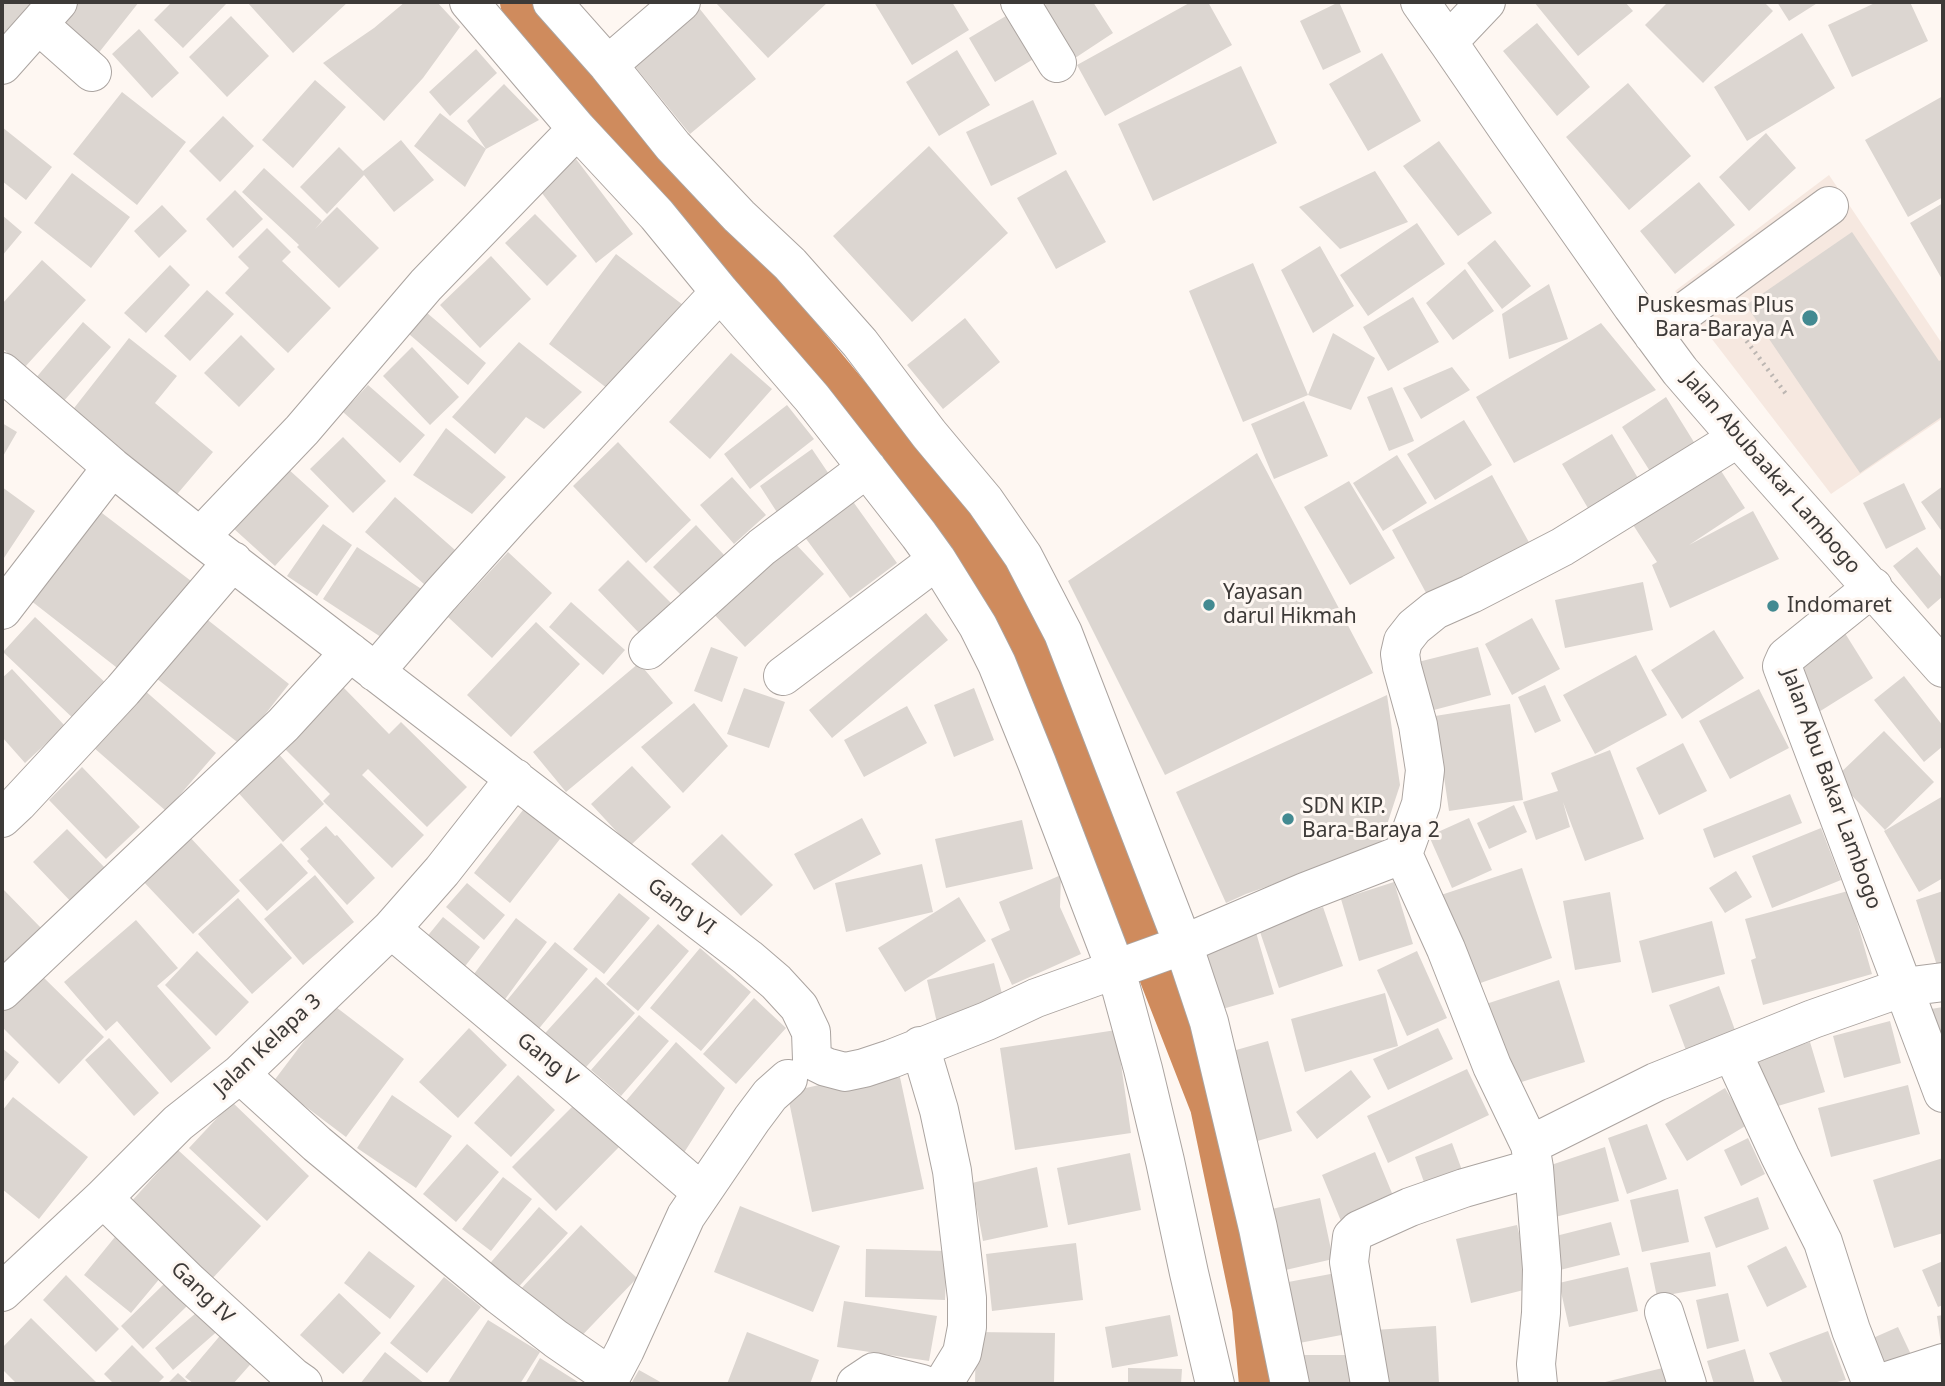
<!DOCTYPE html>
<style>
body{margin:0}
#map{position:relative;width:1945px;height:1386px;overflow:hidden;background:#fef7f2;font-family:"Noto Sans",sans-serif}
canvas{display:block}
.frame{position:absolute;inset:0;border:4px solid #3d3a38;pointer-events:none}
</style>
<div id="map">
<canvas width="1945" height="1386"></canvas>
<div class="frame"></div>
</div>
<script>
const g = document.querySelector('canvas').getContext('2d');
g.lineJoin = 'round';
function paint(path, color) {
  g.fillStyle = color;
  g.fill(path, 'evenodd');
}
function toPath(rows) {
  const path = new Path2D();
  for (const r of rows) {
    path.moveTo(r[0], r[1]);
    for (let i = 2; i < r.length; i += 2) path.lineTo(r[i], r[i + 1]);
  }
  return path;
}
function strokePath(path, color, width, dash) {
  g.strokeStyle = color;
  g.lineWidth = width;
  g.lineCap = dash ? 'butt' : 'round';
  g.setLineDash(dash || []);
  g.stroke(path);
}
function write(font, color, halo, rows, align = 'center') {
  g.font = font + ' "Noto Sans",sans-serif';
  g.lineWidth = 6;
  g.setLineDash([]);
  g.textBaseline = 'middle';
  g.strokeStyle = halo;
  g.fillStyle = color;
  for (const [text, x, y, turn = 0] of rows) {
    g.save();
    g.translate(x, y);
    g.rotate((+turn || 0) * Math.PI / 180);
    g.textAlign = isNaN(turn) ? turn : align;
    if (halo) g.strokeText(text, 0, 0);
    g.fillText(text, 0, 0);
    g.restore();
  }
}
const built = toPath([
 [1829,175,1943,345,1943,418,1831,494,1675,291]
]);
const canal = toPath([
 [522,2,979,554,1042,670,1212,1106,1254,1308,1261,1384]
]);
const building = toPath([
 [2,2,38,2,2,45],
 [70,2,139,2,97,55,54,21],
 [172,2,228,2,183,48,154,20],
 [247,2,348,2,293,53],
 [405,2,437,2,460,27,423,78,384,121,323,63,374,28],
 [715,2,828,2,768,58],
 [874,2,952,2,969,30,912,65],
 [1049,2,1093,2,1113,33,1066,64,1032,13],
 [1191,2,1208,2,1232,45,1105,116,1077,65],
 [1339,2,1361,52,1323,70,1300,21],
 [1534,2,1625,2,1633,11,1578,56],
 [1668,2,1764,2,1773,11,1703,83,1645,25],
 [1777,2,1819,2,1789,21],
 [1877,2,1910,2,1928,41,1852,77,1828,25],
 [695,3,756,79,690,134,628,58],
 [1011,13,1037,57,995,82,969,38],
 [231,16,269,56,227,97,189,57],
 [1537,23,1590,87,1557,116,1503,51],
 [139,29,179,73,152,98,112,54],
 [1802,33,1835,88,1747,141,1714,87],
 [476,49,497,73,450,116,429,92],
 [957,50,990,105,939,136,906,82],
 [1382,53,1421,121,1368,151,1329,84],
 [1241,66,1277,143,1153,201,1118,124],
 [315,80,346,107,293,168,262,140],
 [1628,83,1691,156,1629,210,1566,137],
 [504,84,539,120,486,149,465,187,414,146,440,113,486,149,467,121],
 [122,92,186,142,137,205,73,154],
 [1943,96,1943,197,1908,217,1865,140],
 [1033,100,1057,154,991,186,966,132],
 [223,116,254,146,220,182,189,151],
 [2,127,52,167,26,200,2,181],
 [1766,133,1796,168,1749,211,1719,177],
 [401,140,434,180,394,212,364,175,327,214,300,187,339,147,363,171],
 [1439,141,1492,213,1458,236,1403,166],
 [929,146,1008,233,912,322,833,236],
 [576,159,633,234,596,263,538,188],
 [264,168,322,221,315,229,337,207,379,248,339,288,297,247,299,245,242,192],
 [1066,170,1106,242,1056,269,1017,198],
 [1375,171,1408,222,1340,249,1299,207],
 [72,173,130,217,91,268,34,223],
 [1699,182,1735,225,1675,274,1640,231],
 [235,190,263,219,233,248,206,219],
 [1943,203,1943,281,1910,223],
 [162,205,187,231,159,258,134,231],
 [535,214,577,256,547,286,505,243],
 [2,215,22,232,2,256],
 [1417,223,1445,264,1368,316,1340,275],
 [267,228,291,252,282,261,331,308,288,353,225,293,249,268,238,257],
 [1852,232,1939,361,1943,359,1943,416,1860,473,1746,305],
 [1495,240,1531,286,1502,309,1467,263],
 [1320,246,1354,306,1313,333,1281,270],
 [616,254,687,308,620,398,549,344],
 [491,256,531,299,480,348,440,305],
 [42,260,86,300,24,368,2,348,2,304],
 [1253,263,1308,395,1243,422,1189,291],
 [170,265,190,285,146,333,124,313],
 [1465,269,1494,311,1453,340,1426,303],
 [1549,284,1568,339,1509,359,1502,314],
 [207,290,234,314,190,361,164,336],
 [1413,297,1439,342,1388,371,1363,327],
 [420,307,486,363,468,385,402,328],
 [965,318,1000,362,943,409,907,365],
 [83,322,111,347,63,402,35,379],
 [1601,323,1656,390,1514,463,1476,397],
 [1333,333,1375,358,1351,410,1308,395],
 [241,335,275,369,239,407,204,373],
 [129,338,177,376,155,403,213,452,173,499,71,412],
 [519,342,582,392,544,429,526,417,495,454,452,417],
 [412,347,459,397,430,425,383,376],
 [731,353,772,389,710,459,669,422],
 [1452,367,1470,390,1421,419,1403,388],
 [368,385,425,435,400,463,343,412],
 [1392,387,1414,441,1389,451,1367,397],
 [1666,397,1697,447,1653,476,1622,427],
 [1304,401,1328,456,1274,479,1251,424],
 [787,405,814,439,750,489,724,454],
 [1464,420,1492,465,1435,500,1407,454],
 [2,423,17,432,2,458],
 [446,428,506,477,472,514,413,475],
 [1612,434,1642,485,1592,515,1562,464],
 [343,437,386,481,353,513,310,469],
 [618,442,691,520,646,563,573,486],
 [812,449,835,483,782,520,760,486],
 [1257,453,1373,673,1165,775,1068,581],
 [1397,455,1427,503,1383,531,1353,483],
 [1714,460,1745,508,1689,545,1753,511,1779,559,1670,608,1652,565,1657,562,1628,517],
 [287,468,329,506,275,566,233,528],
 [1492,475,1531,546,1431,602,1392,530],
 [732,477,766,515,734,544,700,505],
 [1349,481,1395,558,1350,585,1304,507],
 [1904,483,1926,529,1886,549,1863,503],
 [1943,486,1943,533,1921,502],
 [2,487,35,511,2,561],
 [849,496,897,563,850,598,801,532],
 [395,497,463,557,433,592,365,532],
 [98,510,195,584,125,674,30,600],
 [323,524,352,545,317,596,287,576],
 [696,525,726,557,684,598,653,567],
 [790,538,824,574,745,647,711,611],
 [357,547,423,590,390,643,323,599],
 [1917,547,1943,579,1943,596,1928,609,1893,566],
 [508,552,552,593,492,658,448,617],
 [628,560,672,604,640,634,598,590],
 [1643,582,1653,630,1565,648,1555,600],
 [571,602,625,650,603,675,549,627],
 [926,613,948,640,832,738,809,710],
 [35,617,110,687,77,722,3,652],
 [204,617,289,684,241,745,156,678],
 [1532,618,1560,669,1512,695,1485,644],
 [536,622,580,664,511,737,467,695],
 [1714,630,1744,678,1682,719,1651,670],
 [1843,630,1873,678,1814,715,1785,667],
 [711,647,738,657,722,702,694,691],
 [1478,647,1491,695,1430,711,1418,662],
 [1636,655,1667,715,1595,754,1563,695],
 [639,663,673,703,566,792,533,752],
 [12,669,65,726,25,763,2,737,2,678],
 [1904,676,1943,726,1943,746,1924,762,1874,700],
 [1545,685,1561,721,1535,733,1518,697],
 [343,687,389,734,401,722,467,787,427,827,368,769,362,775,424,835,392,868,323,801,330,794,283,747],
 [744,688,785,702,769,748,727,734],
 [974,688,994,740,954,757,934,705],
 [143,689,216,753,166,811,93,747],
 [1759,689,1789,748,1730,779,1699,721],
 [1387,695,1400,785,1380,846,1246,894,1226,903,1176,792],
 [694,703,728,746,683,793,641,747],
 [1510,704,1523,800,1449,811,1435,716],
 [907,706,927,743,864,777,844,740],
 [1884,731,1934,782,1885,830,1835,778],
 [1683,743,1707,791,1659,815,1636,768],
 [275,750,324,804,283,842,234,788],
 [1610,750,1644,839,1585,861,1563,802,1570,827,1536,840,1523,802,1558,791,1551,773],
 [632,766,671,807,630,846,591,804],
 [82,767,140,827,106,859,49,800],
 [1790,794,1802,823,1714,858,1703,829],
 [1943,796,1943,878,1919,892,1884,831],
 [530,801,567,830,510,903,474,873],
 [1514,805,1527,832,1489,849,1477,823],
 [862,818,881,854,814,890,794,854],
 [1469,818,1492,870,1452,888,1429,836],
 [1022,820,1033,869,946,888,935,839],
 [326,826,335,836,337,835,375,878,347,905,307,861,309,859,300,849],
 [1821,828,1841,880,1772,908,1752,856],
 [67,829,110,873,75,906,33,862],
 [722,834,773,885,741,916,691,864],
 [188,835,240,891,193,934,141,879],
 [281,843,308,873,267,911,239,880],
 [922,864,933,912,846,932,835,883],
 [1522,868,1552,958,1469,987,1438,896],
 [1736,871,1752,897,1725,913,1709,888],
 [315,875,354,922,303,965,264,919],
 [1061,875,1060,907,1081,954,1012,985,991,939,1010,930,999,902],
 [1394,882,1413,944,1359,961,1341,899],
 [467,883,505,915,484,940,446,907],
 [2,888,41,928,2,967],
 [1848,891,1872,974,1763,1005,1751,960,1756,958,1745,919],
 [1943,891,1943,975,1940,975,1916,900],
 [1610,892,1621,962,1575,970,1563,901],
 [619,893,650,918,604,974,573,949],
 [959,897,986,941,905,992,878,948],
 [238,898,292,958,252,994,198,934],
 [1323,907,1343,966,1279,988,1259,929],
 [443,917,480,947,459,974,421,944],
 [516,918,547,942,503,1002,471,978],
 [136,920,178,968,157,986,211,1048,171,1083,117,1021,106,1031,64,982],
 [1712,921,1725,974,1652,993,1639,941],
 [658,924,689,951,638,1011,606,984],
 [1255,929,1274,994,1212,1012,1193,947],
 [555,942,588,969,532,1037,499,1010],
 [700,948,751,992,701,1051,650,1008],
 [197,951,249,1002,216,1036,165,985],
 [1417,951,1447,1018,1407,1036,1377,970],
 [994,963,1006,1009,938,1027,927,980],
 [38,972,104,1037,59,1084,2,1027,2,1009],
 [596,977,635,1013,577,1077,538,1041],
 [1559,980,1585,1062,1512,1085,1486,1004],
 [1719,986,1736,1033,1687,1053,1669,1005],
 [1385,993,1398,1046,1305,1072,1291,1019],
 [754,998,786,1028,736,1084,703,1054],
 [332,1004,404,1059,346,1137,273,1082],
 [1943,1007,1943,1052,1931,1009],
 [639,1015,669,1041,621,1096,591,1070],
 [1890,1021,1901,1063,1844,1078,1833,1036],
 [469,1028,507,1065,458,1118,419,1082],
 [1438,1028,1453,1059,1388,1090,1373,1059],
 [1116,1030,1131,1133,1015,1150,1000,1048],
 [109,1038,159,1093,134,1116,85,1060],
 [1268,1041,1292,1131,1247,1144,1222,1054],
 [676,1042,725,1088,680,1159,620,1108],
 [1810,1042,1825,1092,1761,1111,1746,1063],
 [2,1048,19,1062,2,1084],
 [898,1068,924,1189,812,1212,787,1092],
 [1467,1069,1489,1115,1388,1163,1367,1116],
 [1351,1070,1371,1097,1317,1139,1296,1112],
 [518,1075,555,1110,511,1157,474,1123],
 [1908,1085,1920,1134,1831,1157,1818,1108],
 [1725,1088,1747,1125,1687,1161,1665,1124],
 [392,1095,452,1136,416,1188,357,1148],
 [13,1097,88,1157,39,1219,2,1189,2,1111],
 [232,1102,309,1176,267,1221,189,1148],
 [576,1103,620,1146,556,1211,512,1167],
 [1647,1124,1667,1179,1627,1194,1608,1138],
 [1748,1138,1765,1174,1741,1186,1724,1150],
 [1452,1143,1466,1181,1429,1196,1415,1157],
 [467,1144,499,1172,456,1222,423,1194],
 [1605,1147,1619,1201,1551,1218,1542,1168],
 [178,1150,261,1226,211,1280,129,1204],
 [1375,1152,1394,1198,1341,1221,1322,1175],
 [1130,1153,1141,1210,1068,1225,1057,1168],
 [1943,1158,1943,1233,1894,1248,1873,1180],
 [1037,1167,1048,1227,983,1241,972,1183],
 [503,1177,532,1199,491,1251,462,1229],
 [1678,1189,1689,1242,1642,1252,1630,1200],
 [1758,1197,1769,1229,1716,1248,1704,1217],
 [1320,1198,1333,1259,1277,1272,1263,1211],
 [740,1206,840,1246,813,1312,714,1272],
 [539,1207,568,1233,512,1294,485,1269],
 [1611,1222,1620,1255,1556,1271,1548,1238],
 [581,1225,637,1278,573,1345,518,1292],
 [1517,1225,1532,1288,1471,1303,1456,1239],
 [119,1232,166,1271,131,1313,84,1275],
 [1076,1243,1083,1300,992,1311,986,1254],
 [1786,1246,1807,1287,1767,1307,1747,1266],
 [866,1249,947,1251,945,1300,865,1297],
 [369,1251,415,1286,390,1319,344,1283],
 [1710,1252,1716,1286,1657,1297,1650,1263],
 [1943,1261,1943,1305,1938,1307,1922,1270],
 [1628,1267,1638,1311,1569,1327,1559,1283],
 [1341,1272,1352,1333,1294,1344,1283,1283],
 [66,1275,119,1329,96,1352,43,1300],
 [444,1277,481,1307,427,1373,390,1343],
 [165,1283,187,1306,143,1349,121,1326],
 [339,1293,381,1333,343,1374,300,1335],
 [1728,1293,1739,1341,1707,1349,1696,1300],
 [844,1301,937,1316,929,1361,837,1347],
 [203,1307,221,1328,173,1370,155,1348],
 [1170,1315,1178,1356,1112,1368,1105,1327],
 [1943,1315,1943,1351,1942,1351,1937,1316],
 [31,1318,98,1384,17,1384,2,1369,2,1348],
 [488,1320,540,1352,520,1384,447,1384],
 [1436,1326,1439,1384,1378,1384,1374,1330],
 [1898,1327,1915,1363,1889,1375,1873,1338],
 [224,1331,256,1358,233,1384,194,1384,185,1377],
 [1828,1331,1846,1380,1828,1384,1783,1384,1769,1353],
 [747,1332,819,1360,810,1384,727,1384],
 [976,1332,1055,1333,1054,1384,975,1384],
 [132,1345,164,1377,157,1384,114,1384,104,1374],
 [1745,1349,1755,1384,1714,1384,1707,1361],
 [385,1352,425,1384,360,1384],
 [1301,1355,1350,1355,1350,1384,1301,1384],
 [540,1358,578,1382,577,1384,525,1384],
 [1675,1365,1680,1384,1601,1384,1601,1383],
 [1128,1368,1182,1369,1181,1384,1128,1384],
 [639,1370,664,1384,631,1384],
 [178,1373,190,1384,167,1384]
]);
const path = toPath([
 [1734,324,1786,394]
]);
const minor = toPath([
 [469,2,577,129,657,215,720,292,812,398,919,535,937,560,978,626,997,664,1037,763,1116,970,1143,1069,1165,1161,1189,1273,1215,1384],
 [552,2,608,65,673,146,739,216,790,264,860,343,929,434,985,501,1023,556,1063,633,1183,944,1209,1022,1258,1228,1290,1384],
 [1020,2,1057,63],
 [1420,2,1448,42],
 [1486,2,1448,42,1509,131,1632,306,1680,371,1738,438,1943,668],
 [39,25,92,72],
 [2,65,58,2],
 [608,65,681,2],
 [1653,335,1829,206],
 [2,372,112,467,200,537,748,958,776,982,799,1007,811,1032,812,1060,826,1067,845,1072,864,1068,891,1059,987,1021,1036,998,1172,949,1305,892,1403,854,1421,804,1425,770,1418,725,1402,667,1400,654,1403,641,1414,627,1435,610,1471,594,1562,547,1738,438],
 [200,537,302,430,426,285,577,129],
 [1873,587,1786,657,1782,666,1943,1093],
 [2,610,112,467],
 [648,650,762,547,867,468],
 [375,672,440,596,513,515,720,292],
 [783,676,937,560],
 [2,818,18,803,123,690,233,561],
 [1403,854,1446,949,1492,1066,1530,1145,1534,1168,1542,1269,1541,1313,1536,1364,1538,1384],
 [391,929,578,1086,701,1192],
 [2,991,283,725,350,652],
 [920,1046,939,1110,952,1171,967,1298,967,1327,962,1353,943,1384],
 [1732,1052,1780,1156,1823,1242,1851,1330,1872,1384],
 [240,1074,317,1144,499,1295,556,1339,611,1377],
 [1530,1145,1656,1082,1813,1019,1904,987,1943,982],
 [103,1198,189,1282,293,1377,303,1384],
 [2,1292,103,1198,178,1123,240,1074,391,929,442,871,515,778],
 [1664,1312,1687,1384],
 [607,1384,625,1350,686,1216,752,1119,770,1095,788,1079],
 [856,1384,874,1372,922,1384],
 [1370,1384,1349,1262,1352,1237,1359,1230,1410,1207,1464,1188,1534,1168],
 [1878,1384,1943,1363]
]);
const markers = [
 [1810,318,9,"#438a91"],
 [1209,605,7,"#438a91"],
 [1773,606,7,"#438a91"],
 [1288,819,7,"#438a91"]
];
const poiNames = [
 ["Puskesmas Plus",1794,306,"right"],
 ["Bara-Baraya A",1794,330,"right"],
 ["Yayasan",1223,593],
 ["darul Hikmah",1223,617],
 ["Indomaret",1787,606],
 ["SDN KIP.",1302,807],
 ["Bara-Baraya 2",1302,831]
];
const streetNames = [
 ["Jalan Abubaakar Lambogo",1771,473,49],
 ["Jalan Abu Bakar Lambogo",1831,789,70],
 ["Gang VI",681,907,37],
 ["Jalan Kelapa 3",268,1045,-43],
 ["Gang V",547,1060,39],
 ["Gang IV",202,1293,44]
];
paint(built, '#f6e8e0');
strokePath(canal, '#cf8b5d', 44);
paint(building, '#dcd6d1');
strokePath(minor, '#aba4a0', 40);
strokePath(path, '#bcb6b2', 4.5, [2, 5]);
strokePath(minor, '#fff', 38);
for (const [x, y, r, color] of markers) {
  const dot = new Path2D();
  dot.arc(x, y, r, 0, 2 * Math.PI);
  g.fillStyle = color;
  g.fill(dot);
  strokePath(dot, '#fef7f2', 2.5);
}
write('21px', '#3d3a38', '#fef7f2', poiNames, 'left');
write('21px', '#3d3a38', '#fef7f2', streetNames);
</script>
